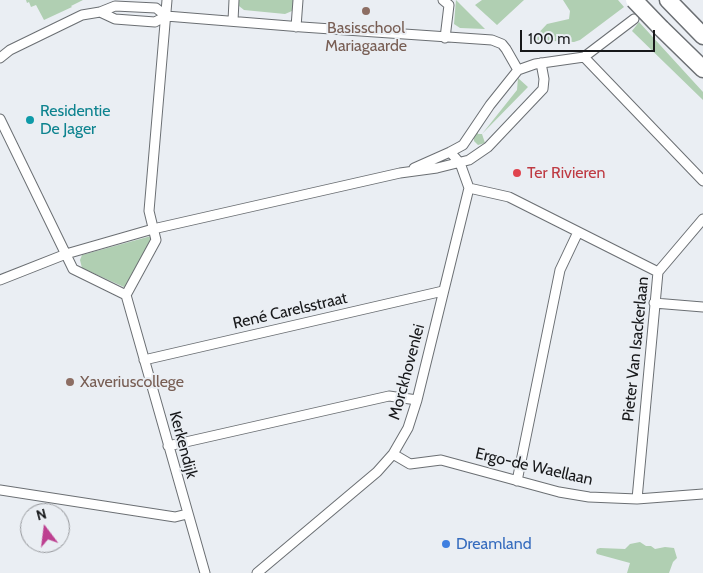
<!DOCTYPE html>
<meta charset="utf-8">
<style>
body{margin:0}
#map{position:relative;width:703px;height:573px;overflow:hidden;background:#eaeef3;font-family:Cabin,sans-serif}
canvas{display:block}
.north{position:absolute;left:20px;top:503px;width:50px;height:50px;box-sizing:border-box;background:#eaeef3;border:1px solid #96989c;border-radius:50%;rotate:345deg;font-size:14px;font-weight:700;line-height:20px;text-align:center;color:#17181a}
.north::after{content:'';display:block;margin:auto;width:18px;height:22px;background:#bd4090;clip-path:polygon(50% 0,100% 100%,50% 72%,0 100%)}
.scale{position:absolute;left:520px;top:30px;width:135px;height:22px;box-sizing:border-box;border:2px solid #17181a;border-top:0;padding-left:6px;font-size:15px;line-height:18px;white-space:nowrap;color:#17181a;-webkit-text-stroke:4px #eaeef3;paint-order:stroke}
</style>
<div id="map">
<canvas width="703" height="573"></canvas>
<div class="north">N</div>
<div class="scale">100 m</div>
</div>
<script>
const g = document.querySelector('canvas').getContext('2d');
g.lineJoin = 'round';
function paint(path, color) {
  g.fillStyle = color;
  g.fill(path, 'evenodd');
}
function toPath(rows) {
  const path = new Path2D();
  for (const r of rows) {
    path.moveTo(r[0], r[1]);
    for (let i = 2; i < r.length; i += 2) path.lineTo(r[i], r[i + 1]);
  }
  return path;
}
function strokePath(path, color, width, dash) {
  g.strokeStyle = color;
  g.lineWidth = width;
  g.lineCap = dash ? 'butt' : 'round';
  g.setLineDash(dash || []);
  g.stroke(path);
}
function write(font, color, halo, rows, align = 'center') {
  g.font = font + ' Cabin,sans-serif';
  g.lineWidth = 4;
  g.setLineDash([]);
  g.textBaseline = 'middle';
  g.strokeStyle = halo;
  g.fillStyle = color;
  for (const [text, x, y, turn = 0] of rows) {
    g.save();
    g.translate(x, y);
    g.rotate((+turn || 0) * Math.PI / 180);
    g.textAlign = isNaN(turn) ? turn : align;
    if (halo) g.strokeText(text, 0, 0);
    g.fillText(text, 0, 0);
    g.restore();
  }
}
const green = toPath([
 [26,0,83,0,71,6,72,7,44,20,36,5,31,7,29,2,27,3],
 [238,0,294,0,292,11,285,14,244,10,239,6],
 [456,0,485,29,460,28,454,24],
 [482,0,524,0,497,25,475,5],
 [563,0,618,0,624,7,580,40,574,42,532,40,547,24,569,19,570,11],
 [639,22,703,92,703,100,632,31],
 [518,78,528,87,482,134,485,143,478,145,474,141,474,135,478,129,478,134,482,134,517,90],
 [151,236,153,241,126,288,82,268,80,260,82,255],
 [640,542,646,546,651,546,655,549,665,547,674,548,677,558,673,562,669,573,627,573,630,563,597,554,596,552,597,549,600,548,625,549,630,544]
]);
const streetTunnel = toPath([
 [634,19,653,0]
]);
const street = toPath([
 [443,0,449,5,445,38],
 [100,12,115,19,155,22,166,16,302,27,492,40,502,44,506,49,518,70],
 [233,21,234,0],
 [296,27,298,0],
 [584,57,703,181],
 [584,57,634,19],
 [0,58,10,50,82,15,100,12,115,6,156,8,166,16],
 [0,119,73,269,126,295],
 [414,168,450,152,463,145,490,105,518,70,535,64,584,57],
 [469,188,509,197,658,272],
 [0,280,66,254,153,229,400,173,437,168,469,160,488,147,543,89,544,79,541,63],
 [126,295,156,240,149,211,167,0],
 [126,295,205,573],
 [654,303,703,307],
 [144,360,443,291],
 [168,446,389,396,417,400],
 [393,454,410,464,441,460,559,492,589,497,637,499,703,494],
 [517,481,560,270,578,232],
 [0,490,175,517,187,514],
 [637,499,658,272,703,219],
 [257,573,377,472,393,454,408,428,417,400,469,188,460,163,450,152]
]);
const highway = toPath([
 [668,0,703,36],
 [661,28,703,69]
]);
const highwayBridge = toPath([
 [634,0,661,28]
]);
const markers = [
 [366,11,5,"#8d6e63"],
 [30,120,5,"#0f9aa8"],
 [517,173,5,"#e0444e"],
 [70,382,5,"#8d6e63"],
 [446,544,5,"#3f7fe0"]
];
const educationNames = [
 ["Basisschool",366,28],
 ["Mariagaarde",366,46],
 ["Xaveriuscollege",80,382,"left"]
];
const cultureNames = [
 ["Residentie",40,111],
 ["De Jager",40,129]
];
const healthNames = [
 ["Ter Rivieren",527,173]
];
const streetNames = [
 ["René Carelsstraat",290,311,-13],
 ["Pieter Van Isackerlaan",636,349,-84],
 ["Morckhovenlei",407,372,-75],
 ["Kerkendijk",183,445,75],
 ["Ergo-de Waellaan",534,467,13]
];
const shopNames = [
 ["Dreamland",456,544]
];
paint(green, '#b0cfb2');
strokePath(streetTunnel, '#caced2', 9, [9, 4.5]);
strokePath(street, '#6b6f73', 11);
strokePath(highway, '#6b6f73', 19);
strokePath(street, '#fff', 9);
strokePath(highway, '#fff', 16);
strokePath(highwayBridge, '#6b6f73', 19, []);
strokePath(highwayBridge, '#fff', 16);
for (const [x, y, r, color] of markers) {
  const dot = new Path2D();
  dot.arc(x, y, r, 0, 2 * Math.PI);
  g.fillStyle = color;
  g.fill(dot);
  strokePath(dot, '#eaeef3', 2);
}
write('16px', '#785e54', '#eaeef3', educationNames);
write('16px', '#0d838f', '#eaeef3', cultureNames, 'left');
write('16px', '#be3a42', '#eaeef3', healthNames, 'left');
write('16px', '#17181a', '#eaeef3', streetNames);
write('16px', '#366cbe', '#eaeef3', shopNames, 'left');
</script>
